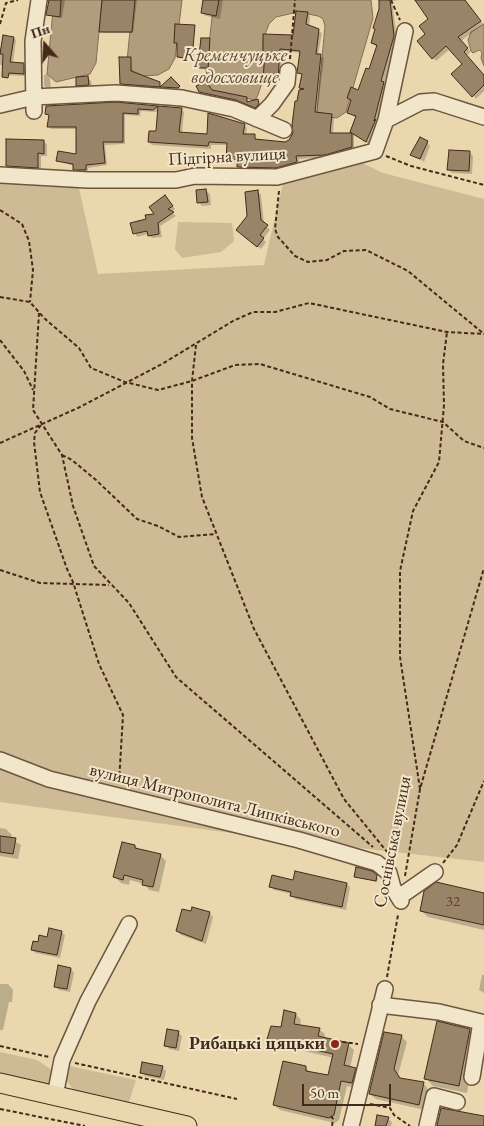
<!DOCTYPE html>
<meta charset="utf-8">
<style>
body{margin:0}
#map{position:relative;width:484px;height:1126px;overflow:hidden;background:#ead7ae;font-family:"EB Garamond",serif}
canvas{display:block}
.north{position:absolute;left:20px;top:20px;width:50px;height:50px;-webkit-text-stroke:4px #f1e5ca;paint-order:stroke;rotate:341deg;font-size:14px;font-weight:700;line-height:20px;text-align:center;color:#432a1a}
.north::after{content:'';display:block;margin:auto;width:18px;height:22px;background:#432a1a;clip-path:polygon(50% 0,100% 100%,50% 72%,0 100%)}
.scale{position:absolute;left:302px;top:1084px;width:89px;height:22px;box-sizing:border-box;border:2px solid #432a1a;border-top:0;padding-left:6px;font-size:15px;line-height:18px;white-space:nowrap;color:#432a1a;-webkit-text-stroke:4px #f1e5ca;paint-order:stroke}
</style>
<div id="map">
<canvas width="484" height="1126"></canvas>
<div class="north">Пн</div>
<div class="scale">50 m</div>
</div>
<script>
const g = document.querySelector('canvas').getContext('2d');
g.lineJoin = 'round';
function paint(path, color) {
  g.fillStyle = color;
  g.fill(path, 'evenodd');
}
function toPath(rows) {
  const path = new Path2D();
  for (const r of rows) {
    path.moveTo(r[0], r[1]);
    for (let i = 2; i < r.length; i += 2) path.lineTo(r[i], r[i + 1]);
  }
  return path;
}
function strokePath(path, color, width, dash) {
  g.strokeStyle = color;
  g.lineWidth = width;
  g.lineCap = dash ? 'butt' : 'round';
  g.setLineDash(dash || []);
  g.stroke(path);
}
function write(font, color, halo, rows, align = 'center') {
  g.font = font + ' "EB Garamond",serif';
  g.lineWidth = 4;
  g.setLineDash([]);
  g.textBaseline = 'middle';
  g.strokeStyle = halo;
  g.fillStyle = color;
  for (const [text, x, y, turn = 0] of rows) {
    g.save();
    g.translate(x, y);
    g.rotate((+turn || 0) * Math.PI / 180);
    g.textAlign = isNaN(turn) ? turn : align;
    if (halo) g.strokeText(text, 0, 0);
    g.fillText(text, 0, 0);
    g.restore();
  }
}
const green = toPath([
 [358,161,383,173,484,199,484,862,269,838,0,802,0,184,79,188,98,274,264,265,284,179],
 [178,222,232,223,234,241,221,252,182,258,175,249],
 [0,1052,37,1060,46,1066,54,1072,52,1085,0,1073],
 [69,1066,136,1080,129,1102,73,1089,66,1080]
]);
const water = toPath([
 [54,0,102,0,96,63,90,74,56,82,47,74,54,0],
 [133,0,182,0,175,58,169,69,158,75,143,76,129,69,127,61,133,0],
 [214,0,371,0,373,18,346,112,337,118,320,116,317,112,325,26,323,19,318,16,298,12,276,17,269,24,263,40,264,76,258,95,255,100,213,92,209,87,206,70,214,0],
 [484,24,484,66,481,58,482,52,479,50,473,53,471,51,468,40,471,32,484,24]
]);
const shadow = toPath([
 [50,0,65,0,62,18,48,15],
 [103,0,137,0,133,33,103,33,101,31],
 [203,0,223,0,220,19,206,16,202,13],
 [381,0,400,0,392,1,397,40,384,84,387,87,369,144,354,135,354,150,329,157,299,159,299,165,279,170,241,170,238,163,231,162,228,160,228,145,211,145,211,149,152,145,149,142,157,133,159,109,156,112,141,111,140,116,125,115,125,144,105,145,107,165,88,168,88,172,77,172,74,166,57,161,77,156,77,129,51,129,49,126,50,116,46,113,116,104,181,109,184,112,182,133,209,135,244,125,247,128,246,135,254,135,257,141,285,143,290,141,294,133,304,90,301,88,303,76,299,73,301,53,283,51,279,85,264,80,266,54,294,36,307,13,310,16,309,26,322,33,318,55,324,58,317,114,331,115,334,118,333,134,354,134,356,118,348,113,352,101,349,98,359,91,370,70,377,47,372,43,384,0],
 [414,0,464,0,483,24,461,41,471,52,466,56,484,76,484,91,476,99,453,74,464,64,450,49,436,61,419,41,427,34,430,19],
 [194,26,194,60,180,58,178,44,175,42],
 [14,38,16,40,13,63,23,64,26,67,26,76,6,75,3,65,0,65,0,48],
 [210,40,209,69,202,69,200,67],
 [131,58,132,73,159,83,161,88,123,85,121,83],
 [47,74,50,78,51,90,44,86,44,75],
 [87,77,91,81,92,88,81,89,78,85],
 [171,79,180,88,179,89,162,87],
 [200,91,246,98,248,103,257,101,260,106,257,108,239,101],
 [44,141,47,145,47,156,41,156,41,171,11,169,8,165],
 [427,142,430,146,424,162,412,154],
 [470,153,473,156,472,174,452,173,448,169],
 [206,191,210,194,211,205,202,206,198,202],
 [257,192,261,195,264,224,270,230,263,239,266,242,261,249,241,234],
 [168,200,175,209,171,212,176,216,160,226,162,237,152,238,148,234,137,237,131,224,156,215],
 [0,828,6,829,12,835,11,839,21,845,18,859,0,856],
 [135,846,140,851,161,856,166,861,159,892,149,890,144,884,130,880,129,885,121,883,115,877],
 [372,873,378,878,377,882,356,877],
 [294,881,347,884,350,887,346,910,295,899,292,894,274,890,271,887],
 [484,894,484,930,428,917,421,911],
 [209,913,213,917,206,944,181,935,177,931],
 [61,932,65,935,60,958,36,953,32,950,39,943],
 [71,969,74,973,70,992,59,990,55,986],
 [482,975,484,975,484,993,479,990],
 [0,984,8,984,13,990,12,1002,9,1002,3,1030,0,1030],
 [285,1012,296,1014,301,1020,300,1026,319,1029,325,1034,324,1039,348,1045,354,1050,350,1068,361,1075,357,1088,347,1086,339,1120,335,1123,280,1110,274,1105,306,1068,311,1073,329,1077,334,1058,274,1044,269,1039,282,1029],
 [470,1030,477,1038,467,1093,433,1086,426,1078],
 [178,1033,182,1036,179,1051,169,1049,166,1045],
 [402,1037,407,1042,398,1075,401,1079,423,1083,428,1089,425,1110,376,1099,370,1094],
 [162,1067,166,1071,164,1080,145,1076,142,1072],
 [388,1119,392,1122,391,1126,376,1126]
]);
const building = toPath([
 [49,0,61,0,60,17,46,15,49,0],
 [102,0,135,0,132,32,99,32,102,0],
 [203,0,219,0,216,16,201,13,203,0],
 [379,0,390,0,394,36,381,81,384,82,374,121,376,119,366,142,350,132,356,116,347,113,351,100,347,98,351,87,358,90,366,68,369,69,377,45,371,43,375,29,373,28,379,9,379,0],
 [415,0,465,0,481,21,458,37,468,48,464,52,484,75,484,85,472,97,451,74,462,64,446,46,432,59,417,41,425,34,419,26,428,19,415,0],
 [296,11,308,12,306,24,319,29,316,54,321,54,315,112,332,114,330,133,352,133,352,147,325,155,296,156,297,162,276,168,237,167,237,160,226,160,227,143,209,142,208,146,148,142,149,131,156,131,158,106,182,108,179,132,207,134,208,113,245,124,243,134,255,134,255,139,285,142,289,140,293,133,292,125,295,101,297,101,299,90,304,89,299,88,302,74,297,73,300,51,280,49,278,80,275,83,263,80,265,53,263,52,263,34,293,35,296,11],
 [175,24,195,25,192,59,177,57,177,43,174,43,175,24],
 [3,35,14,37,10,62,24,63,24,74,9,73,8,78,2,77,3,54,0,54,3,35],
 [201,38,210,38,208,68,199,68,198,64,201,38],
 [119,57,131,57,131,71,160,82,160,87,120,84,119,57],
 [88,76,89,85,76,86,76,77,88,76],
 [171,77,180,86,178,88,160,87,171,77],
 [206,81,212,90,247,97,247,102,258,99,259,104,255,108,236,100,199,92,196,86,206,81],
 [116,102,158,106,153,110,138,109,138,114,123,113,123,142,103,142,105,163,86,165,86,170,73,170,73,164,56,161,58,151,76,154,76,127,47,127,49,115,45,114,46,106,116,102],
 [420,137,428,141,420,159,410,155,420,137],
 [6,139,44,140,44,154,38,153,38,168,6,166,6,139],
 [449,150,470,151,469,171,447,170,449,150],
 [206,189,208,202,197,203,196,190,206,189],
 [258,190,261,220,268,225,260,235,264,238,257,247,236,230,247,216,245,192,258,190],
 [165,195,173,206,168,209,174,212,158,223,159,234,148,236,147,231,133,234,130,223,146,219,145,215,154,214,149,207,165,195],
 [0,836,16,838,13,854,0,852,0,836],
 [122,842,135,845,135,848,161,854,153,887,142,885,143,880,124,875,123,880,113,877,122,842],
 [356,867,372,871,377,875,376,881,354,877,356,867],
 [295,871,347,883,342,907,290,896,291,892,269,887,272,875,293,880,295,871],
 [436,882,484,893,484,925,420,911,424,891,436,882],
 [192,907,210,912,202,941,176,931,182,909,191,911,192,907],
 [49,928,62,931,57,955,31,950,33,941,38,942,39,935,47,937,49,928],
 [58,965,71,968,67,989,54,987,58,965],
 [284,1010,296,1013,294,1024,320,1028,318,1036,349,1043,344,1065,356,1068,352,1083,341,1081,334,1115,329,1118,273,1105,283,1061,306,1066,306,1071,328,1075,333,1054,267,1039,271,1026,281,1027,284,1010],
 [437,1021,470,1029,459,1086,424,1079,437,1021],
 [167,1029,179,1031,176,1048,164,1046,167,1029],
 [384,1032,402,1035,394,1069,400,1078,424,1082,419,1105,369,1094,384,1032],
 [142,1062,163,1066,160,1077,140,1073,142,1062],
 [441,1108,484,1116,484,1126,437,1126,441,1108],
 [377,1115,389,1117,386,1126,375,1126,377,1115]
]);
const path = toPath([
 [391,0,400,20],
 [0,24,6,3,18,0],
 [290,59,295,0],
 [386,156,411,166,484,185],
 [279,191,275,229,278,237,295,256,308,262,327,260,344,251,366,250,408,271,484,334],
 [0,210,22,224,29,241,33,270,30,302],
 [0,297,30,302,44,318,79,348,91,368,125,382,158,390,192,381,235,365,260,364,370,397,390,409,443,422,464,441,484,448],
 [39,313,33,410,62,455,73,506,94,566,129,603,176,677,373,847],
 [0,340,24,371,33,390],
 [196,345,192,381,192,438,202,497,254,629,344,799,388,853],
 [41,425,35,433,34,442,40,492,67,569,73,582,99,664,123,715,119,782],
 [0,443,80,407,162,364,233,321,253,312,275,312,309,303,447,332,484,334],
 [62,455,72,460,96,480,137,519,158,526,179,537,216,534],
 [0,570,40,583,109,585],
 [420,789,400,657,400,571,413,511,439,462,444,405,443,364,447,332],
 [443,863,457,845,484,781],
 [405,876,420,789,484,568],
 [387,977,398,915],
 [336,1041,358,1044],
 [0,1046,49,1057],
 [75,1063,237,1099],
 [370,1104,390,1108,394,1115,410,1126],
 [0,1109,85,1126],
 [331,1116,333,1119,332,1126]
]);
const minor = toPath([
 [0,105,34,97,116,93,182,98,234,109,284,130],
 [34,111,33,41,39,0],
 [257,119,272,104,287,83,288,71],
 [386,120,405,31],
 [0,175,88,180,176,180,195,176,277,177,375,151,386,120,421,102,434,101,484,117],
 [0,760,49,779,299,840,377,863,389,873,393,888,401,901],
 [402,895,435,872],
 [380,1005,439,1012,481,1022,472,1077],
 [55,1096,62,1060,88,1001,129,924],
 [351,1126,385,989],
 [427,1126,434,1096,457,1102]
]);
const major = toPath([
 [0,1083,187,1126]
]);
const markers = [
 [335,1044,5,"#8f2418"]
];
const numberNames = [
 ["32",453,902]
];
const streetNames = [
 ["Підгірна вулиця",227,157,-3],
 ["вулиця Митрополита Липківського",215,801,14],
 ["Соснівська вулиця",393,842,-79]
];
const poiNames = [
 ["Рибацькі цяцьки",325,1044]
];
const waterNames = [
 ["Кременчуцьке",235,56],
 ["водосховище",235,78]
];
paint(green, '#ceba95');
paint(water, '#b19c7c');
strokePath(water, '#856e55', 1);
paint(shadow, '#0003');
paint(building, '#9a8467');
strokePath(building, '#432a1a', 1);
strokePath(minor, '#6d553f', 18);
strokePath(major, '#432a1a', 21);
strokePath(path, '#432a1a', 2, [4, 2.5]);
strokePath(minor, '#f1e5ca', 15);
strokePath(major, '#ead7ae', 19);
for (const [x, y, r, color] of markers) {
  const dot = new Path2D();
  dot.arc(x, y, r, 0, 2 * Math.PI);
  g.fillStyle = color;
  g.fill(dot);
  strokePath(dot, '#f1e5ca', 2);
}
write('15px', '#59402d', null, numberNames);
write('18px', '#432a1a', '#f1e5ca', streetNames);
write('bold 18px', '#432a1a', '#f1e5ca', poiNames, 'right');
write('italic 19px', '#5e4632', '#f1e5ca', waterNames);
</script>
